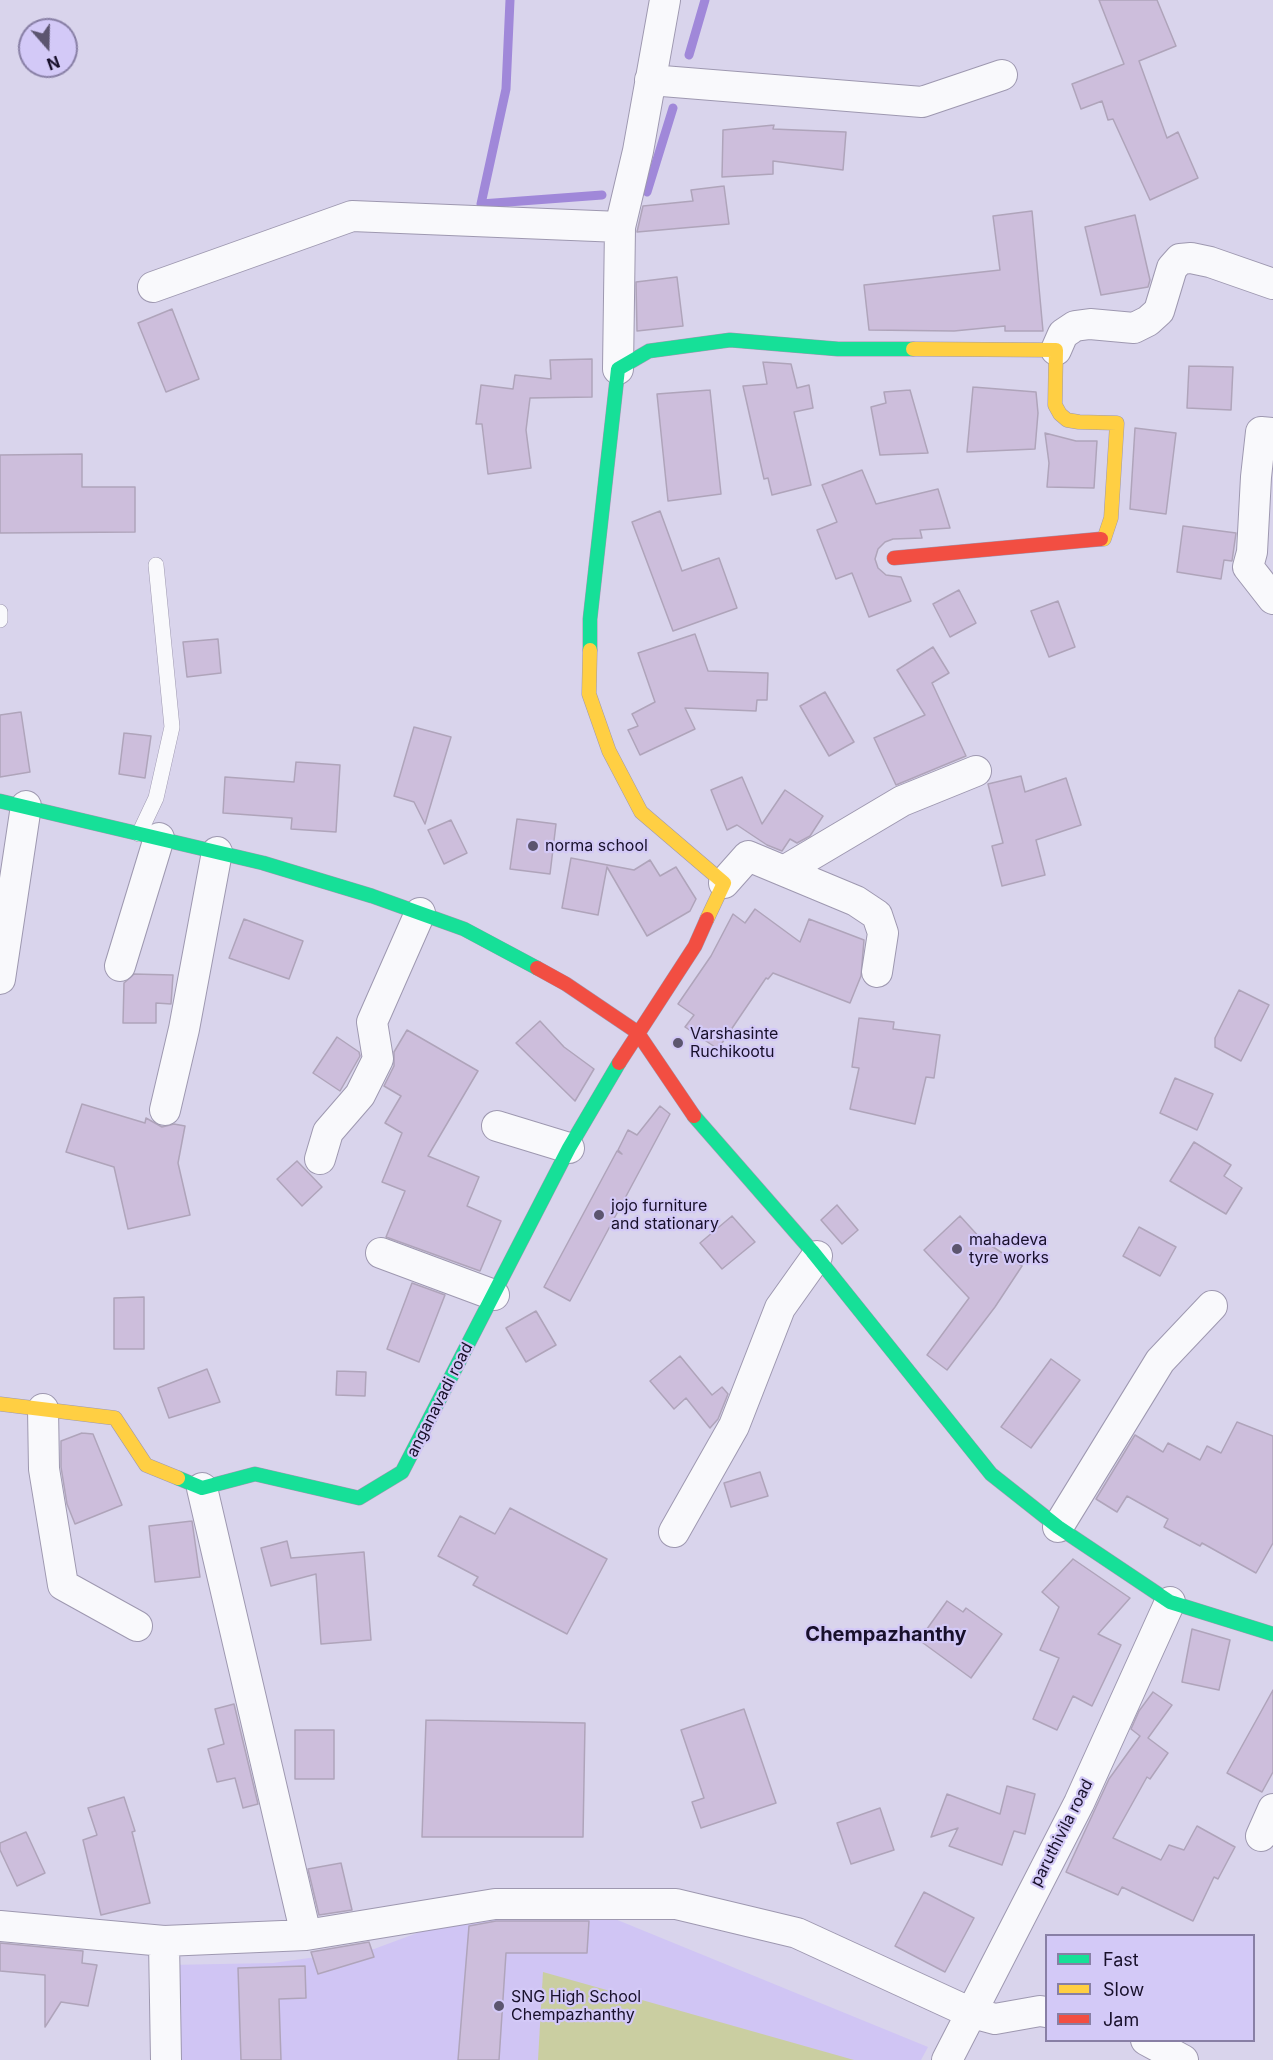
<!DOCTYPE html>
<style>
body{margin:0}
#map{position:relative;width:1273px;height:2060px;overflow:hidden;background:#d9d4ec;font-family:Inter,sans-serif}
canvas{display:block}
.legend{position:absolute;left:1045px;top:1934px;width:210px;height:108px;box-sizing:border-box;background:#d3c9f7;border:2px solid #887fa5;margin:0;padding:8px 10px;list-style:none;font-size:18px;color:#18102b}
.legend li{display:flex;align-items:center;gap:12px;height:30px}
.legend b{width:30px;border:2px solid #887fa5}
.north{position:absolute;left:18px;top:18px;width:60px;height:60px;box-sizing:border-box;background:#d3c9f7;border:2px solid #887fa5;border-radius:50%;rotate:160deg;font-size:16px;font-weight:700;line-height:24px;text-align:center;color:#18102b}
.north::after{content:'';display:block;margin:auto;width:21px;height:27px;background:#5c556f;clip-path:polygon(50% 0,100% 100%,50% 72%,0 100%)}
</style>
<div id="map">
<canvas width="1273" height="2060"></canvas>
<ul class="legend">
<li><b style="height:8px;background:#16e098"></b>Fast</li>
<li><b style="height:8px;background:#ffcf43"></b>Slow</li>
<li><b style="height:8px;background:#f24e42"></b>Jam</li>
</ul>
<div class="north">N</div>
</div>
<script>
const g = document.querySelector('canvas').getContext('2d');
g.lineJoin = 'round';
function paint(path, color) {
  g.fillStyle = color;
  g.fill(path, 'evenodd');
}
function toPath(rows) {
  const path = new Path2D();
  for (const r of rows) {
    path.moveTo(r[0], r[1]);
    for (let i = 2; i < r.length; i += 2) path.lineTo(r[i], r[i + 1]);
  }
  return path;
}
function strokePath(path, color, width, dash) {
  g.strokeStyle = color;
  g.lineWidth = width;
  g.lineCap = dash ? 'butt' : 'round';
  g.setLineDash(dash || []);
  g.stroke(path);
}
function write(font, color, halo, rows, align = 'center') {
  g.font = font + ' Inter,sans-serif';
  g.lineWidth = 4.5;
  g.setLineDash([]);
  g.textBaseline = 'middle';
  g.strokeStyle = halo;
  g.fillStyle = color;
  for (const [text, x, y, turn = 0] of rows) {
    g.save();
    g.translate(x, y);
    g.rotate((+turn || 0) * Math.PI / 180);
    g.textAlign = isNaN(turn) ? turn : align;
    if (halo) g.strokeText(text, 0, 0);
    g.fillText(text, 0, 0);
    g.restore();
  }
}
const built = toPath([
 [593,1910,928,2047,921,2060,174,2060,168,1965,273,1963,374,1949,463,1916]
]);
const green = toPath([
 [543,1972,854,2060,538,2060]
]);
const stream = toPath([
 [510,0,506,89,481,204,602,195],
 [689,55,705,0],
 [647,192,673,108]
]);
const building = toPath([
 [1099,0,1157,0,1176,46,1139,61,1167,138,1178,132,1198,178,1150,200,1113,119,1108,120,1102,101,1081,109,1072,84,1124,64,1099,0],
 [774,125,773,129,846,132,843,170,773,161,773,174,722,177,723,130,774,125],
 [724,186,729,224,637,232,643,206,693,201,691,190,724,186],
 [1032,211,1043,331,1005,331,1005,326,954,331,869,330,864,285,1000,270,993,216,1032,211],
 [1135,215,1150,280,1148,287,1101,295,1085,227,1135,215],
 [677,277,683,326,637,331,636,282,677,277],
 [172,309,199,379,166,392,138,323,172,309],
 [592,359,592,397,530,398,526,430,531,468,488,474,482,424,476,424,481,385,513,389,515,375,551,379,550,360,592,359],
 [763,362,791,364,797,388,809,385,813,408,794,412,811,485,772,495,768,478,764,479,743,386,767,384,763,362],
 [1189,366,1233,367,1231,410,1187,408,1189,366],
 [973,387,1036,392,1038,413,1035,449,967,452,973,387],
 [710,390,721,494,668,501,657,394,710,390],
 [910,390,928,453,880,455,871,407,886,403,884,392,910,390],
 [1135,428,1176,433,1166,514,1130,509,1135,428],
 [1045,433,1076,441,1097,441,1094,488,1047,487,1049,463,1045,433],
 [82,454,82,487,135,487,135,532,0,533,0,455,82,454],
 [862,470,876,504,938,489,950,528,920,530,922,538,893,539,885,542,878,549,875,559,878,568,886,575,901,577,911,601,869,617,852,573,836,579,817,530,837,522,822,485,862,470],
 [660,511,682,571,719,558,737,608,673,631,632,522,660,511],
 [1183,526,1236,533,1232,561,1224,560,1221,579,1177,572,1183,526],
 [959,590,976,623,950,637,933,604,959,590],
 [1058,601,1075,647,1049,657,1031,611,1058,601],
 [695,634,708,671,768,673,767,700,757,700,756,711,685,708,695,729,640,755,628,730,638,726,632,714,655,702,638,653,695,634],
 [218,639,221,673,187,677,183,642,218,639],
 [933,647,949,673,932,683,966,756,896,785,874,738,925,715,897,670,933,647],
 [825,692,854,742,829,756,800,706,825,692],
 [21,712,30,772,0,777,0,715,21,712],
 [414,727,451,737,425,824,414,802,394,796,414,727],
 [124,733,151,736,145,778,119,774,124,733],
 [296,762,340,765,336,832,291,829,292,818,223,813,225,777,294,782,296,762],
 [1021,776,1025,792,1066,778,1081,825,1036,840,1045,875,1002,886,992,846,1003,843,988,784,1021,776],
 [742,777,762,824,785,790,823,816,810,836,797,843,790,839,782,851,767,845,737,825,727,830,711,790,742,777],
 [517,819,556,824,550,874,510,869,517,819],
 [451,820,467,853,444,864,428,830,451,820],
 [571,858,634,870,650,860,660,876,676,867,696,899,690,911,647,936,607,867,598,915,562,908,571,858],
 [755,909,800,942,809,919,864,940,861,976,850,1003,773,973,768,979,766,978,718,1049,685,1027,694,1015,678,1004,711,956,733,914,745,923,755,909],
 [244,919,303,941,289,979,229,958,244,919],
 [134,974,173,975,171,1004,156,1003,156,1023,123,1023,124,983,134,974],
 [1239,990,1269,1005,1241,1061,1215,1047,1215,1038,1239,990],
 [859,1018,894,1022,893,1029,940,1035,934,1078,926,1077,915,1124,850,1109,859,1068,852,1067,859,1018],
 [540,1021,564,1047,594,1069,575,1101,516,1043,540,1021],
 [407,1030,478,1071,428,1156,479,1177,467,1206,501,1221,480,1271,386,1237,405,1191,382,1182,402,1133,385,1123,401,1096,384,1086,394,1066,394,1052,407,1030],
 [337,1037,359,1052,360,1056,340,1091,313,1073,337,1037],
 [1175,1078,1213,1094,1197,1130,1160,1113,1175,1078],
 [82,1104,145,1123,146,1118,162,1127,174,1124,185,1126,178,1163,190,1215,128,1229,114,1167,66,1152,82,1104],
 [660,1106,670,1114,570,1301,544,1287,617,1151,622,1154,618,1150,628,1130,637,1135,660,1106],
 [1194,1142,1231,1165,1224,1176,1242,1188,1226,1214,1170,1181,1194,1142],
 [297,1161,322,1187,302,1206,277,1179,297,1161],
 [837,1205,858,1230,842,1244,821,1220,837,1205],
 [732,1216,755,1242,722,1269,700,1243,732,1216],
 [960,1216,981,1239,1022,1266,995,1307,947,1370,927,1355,969,1298,924,1250,960,1216],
 [1139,1227,1176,1247,1160,1276,1123,1256,1139,1227],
 [412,1283,445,1295,419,1362,387,1349,412,1283],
 [144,1297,144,1349,114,1349,114,1298,144,1297],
 [536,1311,556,1345,526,1362,506,1328,536,1311],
 [680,1356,712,1395,722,1387,728,1394,718,1419,710,1428,686,1398,674,1409,650,1381,680,1356],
 [1051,1359,1080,1380,1031,1448,1001,1427,1051,1359],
 [207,1369,220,1402,169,1418,158,1388,207,1369],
 [337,1371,366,1372,365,1396,336,1395,337,1371],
 [1237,1422,1273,1436,1273,1543,1256,1573,1202,1543,1200,1546,1164,1527,1168,1519,1127,1496,1117,1512,1096,1499,1135,1435,1163,1452,1168,1443,1200,1460,1207,1446,1221,1453,1237,1422],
 [82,1433,93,1434,122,1505,75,1524,67,1504,61,1467,61,1441,82,1433],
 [760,1472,768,1496,731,1507,724,1483,760,1472],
 [510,1508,607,1559,567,1634,473,1585,478,1577,438,1556,460,1516,495,1534,510,1508],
 [192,1521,200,1577,155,1582,149,1526,192,1521],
 [287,1541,291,1558,364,1552,371,1640,321,1644,316,1574,271,1586,261,1548,287,1541],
 [1073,1559,1130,1598,1098,1634,1121,1645,1092,1706,1073,1696,1057,1730,1033,1719,1059,1658,1040,1650,1059,1607,1042,1592,1073,1559],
 [947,1601,963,1612,966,1608,1002,1634,971,1678,919,1640,947,1601],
 [1192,1629,1230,1640,1219,1690,1182,1682,1192,1629],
 [1273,1690,1273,1772,1262,1792,1227,1773,1273,1690],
 [1153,1692,1172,1705,1148,1738,1168,1753,1150,1779,1147,1777,1113,1838,1161,1860,1169,1845,1184,1850,1197,1826,1235,1847,1218,1879,1214,1877,1193,1921,1122,1887,1118,1895,1066,1872,1109,1779,1140,1736,1131,1729,1139,1711,1153,1692],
 [234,1704,258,1804,243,1808,235,1778,217,1782,208,1749,224,1744,215,1709,234,1704],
 [744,1709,776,1803,701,1828,692,1802,704,1798,681,1730,744,1709],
 [426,1720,585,1723,583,1837,422,1837,426,1720],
 [295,1730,334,1730,334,1779,295,1779,295,1730],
 [1007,1786,1035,1794,1025,1834,1014,1831,1002,1865,949,1846,958,1828,931,1837,947,1794,1000,1814,1007,1786],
 [124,1797,135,1831,132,1832,150,1903,101,1915,83,1840,97,1835,88,1808,124,1797],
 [880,1808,894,1850,851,1864,837,1823,880,1808],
 [26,1832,45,1873,17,1886,0,1850,0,1843,26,1832],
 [341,1863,352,1910,319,1915,308,1869,341,1863],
 [924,1892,974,1918,945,1972,895,1946,924,1892],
 [496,1921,589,1921,587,1953,506,1953,499,2060,458,2060,469,1926,496,1921],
 [369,1942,374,1957,318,1974,311,1952,369,1942],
 [0,1943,83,1951,82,1963,97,1965,88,2006,61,2002,45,2027,45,1975,0,1971,0,1943],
 [305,1966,306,1998,279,1999,281,2060,241,2060,238,1968,305,1966]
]);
const lane = toPath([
 [0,612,0,620],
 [139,834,156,798,172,727,156,565]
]);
const street = toPath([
 [650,80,922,102,1002,75],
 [153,287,352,216,620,227],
 [1056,350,1063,334,1075,326,1090,324,1134,328,1148,321,1159,311,1172,268,1180,259,1191,258,1210,262,1273,284],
 [618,369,620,227,638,151,665,0],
 [1273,433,1261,432,1256,477,1252,552,1248,567,1273,599],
 [784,871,856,901,877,915,883,933,877,972],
 [724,883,748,856,784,871,902,801,976,771],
 [120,966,159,838],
 [0,979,26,806],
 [165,1110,184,1029,217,852],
 [497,1126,569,1148],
 [320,1159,328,1132,360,1095,378,1059,372,1022,420,913],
 [381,1253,494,1295],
 [43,1409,44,1469,63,1585,137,1626],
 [202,1488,306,1935],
 [1058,1527,1160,1361,1212,1306],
 [674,1532,734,1426,780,1308,817,1256],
 [1261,1836,1273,1809],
 [0,1926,164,1941,306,1935,495,1904,676,1904,797,1933,969,2012,995,2019,1040,2011,1046,2012],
 [164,1941,166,2060],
 [1146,2040,1183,2060],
 [947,2060,1079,1803,1170,1602]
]);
const fast = toPath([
 [590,650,590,619,618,369,649,351,730,340,838,349,913,349],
 [0,801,263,863,372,896,464,929,537,968],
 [694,1116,812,1251,991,1474,1058,1527,1170,1602,1273,1634],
 [178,1478,202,1488,255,1474,359,1498,402,1472,569,1148,619,1063]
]);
const slow = toPath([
 [913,349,1056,350,1055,405,1060,414,1067,420,1079,422,1117,423,1111,518,1104,539,1101,539],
 [590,650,589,694,609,751,641,812,724,883,707,919],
 [0,1404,115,1418,146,1465,178,1478]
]);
const jam = toPath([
 [894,558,1101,539],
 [537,968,566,984,637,1032,694,1116],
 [619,1063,695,946,707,919]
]);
const markers = [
 [533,846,6,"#5c556f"],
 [678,1043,6,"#5c556f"],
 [599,1215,6,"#5c556f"],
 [957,1249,6,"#5c556f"],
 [499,2006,6,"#5c556f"]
];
const poiNames = [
 ["norma school",545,846],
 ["Varshasinte",690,1034],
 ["Ruchikootu",690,1052],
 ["jojo furniture",611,1206],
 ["and stationary",611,1224],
 ["mahadeva",969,1240],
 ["tyre works",969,1258],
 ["SNG High School",511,1997],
 ["Chempazhanthy",511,2015]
];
const streetNames = [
 ["anganavadi road",440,1400,-63],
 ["paruthivila road",1062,1833,-63]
];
const quarterNames = [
 ["Chempazhanthy",886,1635]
];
paint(built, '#d0c5f4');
paint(green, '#cacea1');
strokePath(stream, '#a088d9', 9);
paint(building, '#cdbedc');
strokePath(building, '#afa4ba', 1.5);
strokePath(lane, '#9e98b0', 16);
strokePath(street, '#9e98b0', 32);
strokePath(fast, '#9e98b0', 15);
strokePath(slow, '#9e98b0', 15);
strokePath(jam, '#9e98b0', 15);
strokePath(lane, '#f9f9fc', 15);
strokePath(street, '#f9f9fc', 30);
strokePath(fast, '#16e098', 14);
strokePath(slow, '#ffcf43', 14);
strokePath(jam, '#f24e42', 14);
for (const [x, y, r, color] of markers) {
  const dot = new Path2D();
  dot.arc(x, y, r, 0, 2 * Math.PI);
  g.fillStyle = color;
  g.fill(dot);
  strokePath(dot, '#d3c9f7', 2);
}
write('16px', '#18102b', '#d3c9f7', poiNames, 'left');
write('16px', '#18102b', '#d3c9f7', streetNames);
write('bold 20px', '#18102b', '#d3c9f7', quarterNames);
</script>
